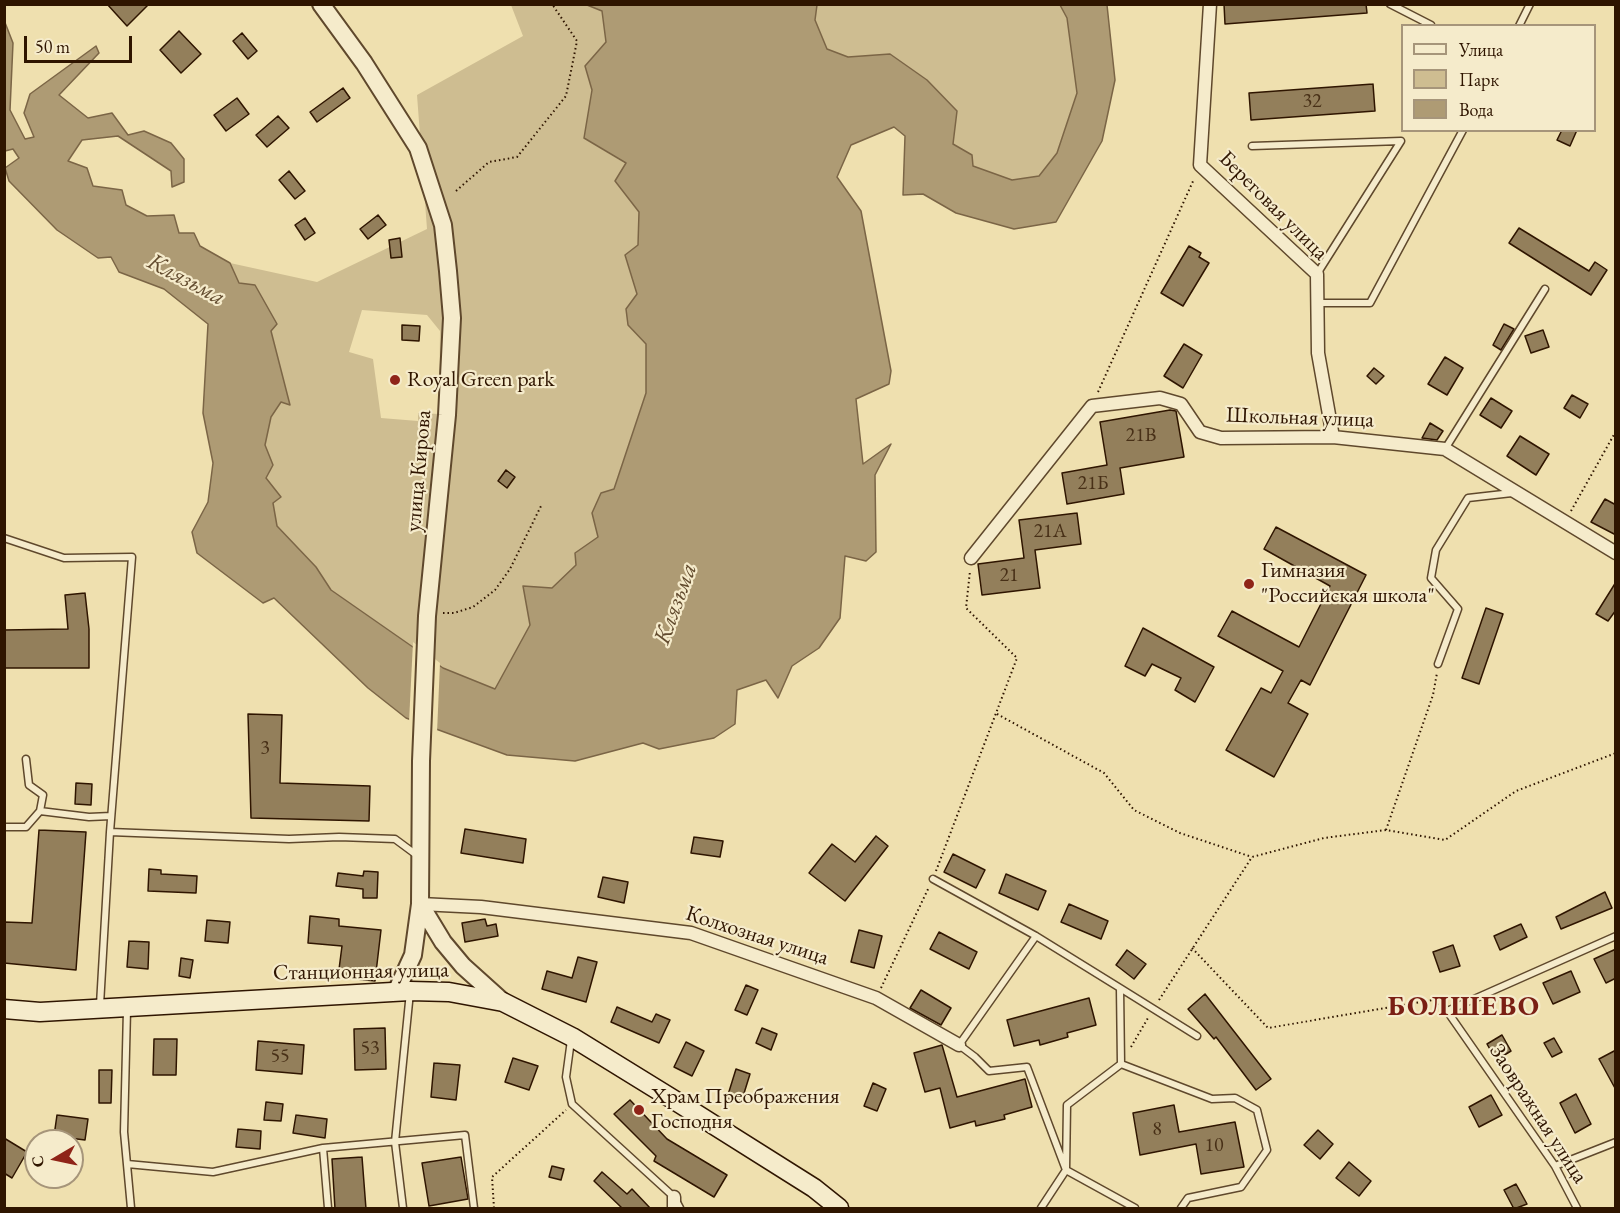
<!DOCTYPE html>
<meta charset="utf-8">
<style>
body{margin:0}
#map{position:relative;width:1620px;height:1213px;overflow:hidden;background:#efe0af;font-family:"EB Garamond",serif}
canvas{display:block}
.frame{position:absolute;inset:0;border:6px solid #2f1500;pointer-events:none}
.legend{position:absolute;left:1401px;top:24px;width:195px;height:108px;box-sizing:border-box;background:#f5ebcb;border:2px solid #a6957a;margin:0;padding:8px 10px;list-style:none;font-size:18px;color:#2f1500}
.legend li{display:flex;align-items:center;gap:12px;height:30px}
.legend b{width:30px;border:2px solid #a6957a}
.north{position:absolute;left:24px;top:1129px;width:60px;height:60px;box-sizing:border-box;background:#f5ebcb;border:2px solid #a6957a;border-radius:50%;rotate:261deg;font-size:16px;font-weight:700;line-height:24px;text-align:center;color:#2f1500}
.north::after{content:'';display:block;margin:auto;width:21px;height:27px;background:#8f2418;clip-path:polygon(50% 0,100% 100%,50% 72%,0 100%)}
.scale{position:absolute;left:24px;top:36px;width:108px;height:27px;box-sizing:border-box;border:3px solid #2f1500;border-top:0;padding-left:8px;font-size:18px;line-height:21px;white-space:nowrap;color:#2f1500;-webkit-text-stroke:4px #f5ebcb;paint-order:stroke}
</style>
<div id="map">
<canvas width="1620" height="1213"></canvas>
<div class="frame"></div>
<ul class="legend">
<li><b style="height:8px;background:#f5ebcb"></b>Улица</li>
<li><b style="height:16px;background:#cebd91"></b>Парк</li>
<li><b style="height:16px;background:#ae9b74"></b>Вода</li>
</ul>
<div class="north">С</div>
<div class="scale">50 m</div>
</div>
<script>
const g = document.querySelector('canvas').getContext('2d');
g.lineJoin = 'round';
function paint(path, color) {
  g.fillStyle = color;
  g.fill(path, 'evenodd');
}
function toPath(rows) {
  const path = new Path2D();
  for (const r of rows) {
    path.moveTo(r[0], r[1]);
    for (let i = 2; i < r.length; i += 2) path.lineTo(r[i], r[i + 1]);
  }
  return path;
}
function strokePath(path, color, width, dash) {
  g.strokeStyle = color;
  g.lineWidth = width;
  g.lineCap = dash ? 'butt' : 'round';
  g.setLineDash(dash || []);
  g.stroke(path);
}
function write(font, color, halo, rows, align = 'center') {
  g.font = font + ' "EB Garamond",serif';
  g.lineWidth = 4.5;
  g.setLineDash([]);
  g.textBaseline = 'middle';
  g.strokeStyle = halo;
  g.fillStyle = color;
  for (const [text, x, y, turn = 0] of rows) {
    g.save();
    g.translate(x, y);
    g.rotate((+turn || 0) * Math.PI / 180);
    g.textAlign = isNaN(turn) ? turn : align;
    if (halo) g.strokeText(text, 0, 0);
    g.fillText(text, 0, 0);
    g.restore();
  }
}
const green = toPath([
 [511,5,587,5,602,11,606,42,585,66,592,90,584,138,626,164,615,181,639,212,638,245,625,256,637,294,626,309,628,325,646,344,646,393,599,537,576,553,576,565,552,589,495,689,443,668,331,590,316,567,277,526,266,478,273,465,265,445,271,417,281,402,290,405,271,331,239,283,230,263,317,282,427,229,417,95,523,36],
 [362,310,427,315,440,331,439,414,418,413,418,421,381,418,373,359,349,352],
 [817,5,1060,5,1067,18,1078,93,1058,153,1039,176,1012,180,973,166,972,155,952,143,957,111,927,80,890,54,848,57,827,49,815,20]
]);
const water = toPath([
 [587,5,817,5,815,20,827,49,848,57,890,54,927,80,957,111,953,144,972,155,973,166,1012,180,1039,176,1057,153,1077,93,1067,18,1060,5,1107,5,1115,80,1102,141,1056,222,1014,229,956,213,923,194,903,195,905,136,894,127,851,145,837,177,861,211,891,371,889,384,856,399,863,464,891,444,875,475,876,552,866,561,845,556,840,618,819,648,792,666,778,698,766,680,737,690,735,724,714,738,659,749,643,743,575,761,507,755,406,718,368,688,274,598,263,603,197,553,192,532,208,502,213,463,203,413,208,324,164,289,119,272,111,257,98,258,57,230,9,181,5,168,19,158,13,149,5,151,4,20,13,43,10,110,25,139,34,137,24,113,30,94,96,46,99,53,59,95,88,118,112,113,128,135,144,131,171,143,184,159,184,182,172,187,171,171,118,136,82,140,68,161,87,168,93,186,122,190,126,205,147,216,174,215,179,233,194,233,200,246,230,263,239,283,255,285,277,324,271,331,290,405,281,402,271,417,265,445,273,465,266,478,281,497,273,503,277,526,316,567,331,590,443,668,495,689,530,625,523,586,552,588,576,565,575,553,598,537,592,513,601,493,614,489,646,393,646,344,628,325,626,309,637,294,625,255,638,245,639,212,615,181,626,163,584,138,592,90,585,66,606,42,602,11,587,5]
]);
const pier = toPath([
 [413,642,440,663,437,733,409,722]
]);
const building = toPath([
 [107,4,149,4,127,26,107,4],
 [1224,4,1366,4,1367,13,1225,24,1224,4],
 [179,31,201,54,181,73,160,50,179,31],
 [242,33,257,51,248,59,233,41,242,33],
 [1373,84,1375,111,1251,120,1249,93,1373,84],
 [343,88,350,98,317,122,310,112,343,88],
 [237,98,249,114,226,131,214,115,237,98],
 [278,116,289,128,267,147,256,135,278,116],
 [1562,130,1577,130,1570,146,1557,140,1562,130],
 [289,171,305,191,295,199,279,180,289,171],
 [378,215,386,225,368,239,360,229,378,215],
 [305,218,315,233,305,240,295,225,305,218],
 [1519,228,1589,271,1595,262,1607,270,1591,295,1509,243,1519,228],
 [400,238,402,257,391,258,389,240,400,238],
 [1189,246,1201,253,1199,257,1209,263,1183,306,1161,293,1189,246],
 [1504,324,1514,329,1501,350,1493,345,1504,324],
 [402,325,420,326,419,341,402,340,402,325],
 [1543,330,1549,347,1531,353,1525,336,1543,330],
 [1184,344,1202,355,1183,388,1164,376,1184,344],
 [1445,357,1463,368,1447,395,1428,384,1445,357],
 [1374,368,1384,376,1376,384,1367,376,1374,368],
 [1572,395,1588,404,1580,418,1564,408,1572,395],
 [1491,398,1512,411,1501,428,1480,415,1491,398],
 [1170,410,1176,411,1184,457,1120,468,1124,494,1067,504,1062,473,1107,465,1100,422,1170,410],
 [1430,423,1443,431,1437,440,1422,438,1430,423],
 [1520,436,1549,454,1536,475,1507,456,1520,436],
 [506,470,515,477,507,488,498,481,506,470],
 [1605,499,1616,505,1616,535,1591,522,1605,499],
 [1077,513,1081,544,1035,550,1040,588,982,595,978,564,1024,558,1019,520,1077,513],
 [1276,527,1366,575,1310,685,1301,680,1288,703,1308,714,1274,777,1226,750,1261,688,1271,693,1283,671,1218,636,1232,611,1299,647,1330,586,1264,549,1276,527],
 [1616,582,1616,610,1608,621,1596,614,1616,582],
 [85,593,89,629,89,668,4,668,4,630,68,629,65,595,85,593],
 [1486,608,1503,614,1479,684,1462,678,1486,608],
 [1143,628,1214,667,1195,702,1175,690,1181,678,1152,664,1145,676,1125,666,1143,628],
 [248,714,282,715,280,783,370,786,369,821,251,818,248,714],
 [76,783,92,784,91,805,75,804,76,783],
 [465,829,526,839,523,863,461,853,465,829],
 [39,830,86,832,76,970,4,963,4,922,32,923,39,830],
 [876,836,888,846,845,901,809,873,832,844,855,862,876,836],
 [694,837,723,841,720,857,691,853,694,837],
 [953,854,985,870,976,888,944,872,953,854],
 [149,869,161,870,161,874,197,876,196,893,148,891,149,869],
 [364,871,378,872,377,898,363,898,363,889,336,886,338,873,363,876,364,871],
 [1006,874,1046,891,1038,910,999,893,1006,874],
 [603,877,628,882,624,903,598,897,603,877],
 [1605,892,1612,908,1561,929,1556,917,1605,892],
 [1069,904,1108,921,1101,939,1061,922,1069,904],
 [310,916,339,919,339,926,381,930,375,981,338,977,342,946,308,943,310,916],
 [485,919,487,926,496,924,498,936,465,942,462,923,485,919],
 [207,920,230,922,228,943,205,941,207,920],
 [1521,924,1527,937,1500,950,1494,936,1521,924],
 [859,930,882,936,874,968,851,962,859,930],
 [939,932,977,952,969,969,930,949,939,932],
 [129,941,149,942,148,969,127,967,129,941],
 [1453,945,1460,966,1440,972,1433,952,1453,945],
 [1616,949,1616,978,1606,983,1594,959,1616,949],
 [1127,950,1146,964,1134,979,1116,965,1127,950],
 [578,957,597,962,586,1002,542,989,547,971,572,978,578,957],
 [181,958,193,960,190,978,179,976,181,958],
 [1571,971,1580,992,1553,1004,1543,983,1571,971],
 [746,985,758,990,747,1015,735,1010,746,985],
 [921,990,951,1008,941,1025,910,1008,921,990],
 [1205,994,1271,1079,1256,1090,1216,1037,1214,1039,1188,1009,1205,994],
 [1089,998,1096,1025,1067,1033,1068,1037,1040,1045,1039,1040,1014,1046,1007,1020,1089,998],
 [617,1007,652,1022,656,1014,670,1020,659,1043,611,1022,617,1007],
 [385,1028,386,1069,355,1070,354,1029,385,1028],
 [762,1028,777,1034,771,1050,756,1043,762,1028],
 [1502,1035,1511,1051,1496,1060,1487,1044,1502,1035],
 [1554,1038,1562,1052,1552,1057,1544,1043,1554,1038],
 [154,1039,177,1039,176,1075,153,1075,154,1039],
 [258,1041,304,1045,302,1074,256,1070,258,1041],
 [686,1042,704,1051,692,1076,674,1067,686,1042],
 [942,1045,957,1097,1025,1079,1032,1107,1004,1115,1005,1119,976,1126,975,1121,950,1128,940,1088,925,1092,914,1053,942,1045],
 [1616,1050,1616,1090,1599,1059,1616,1050],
 [513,1058,538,1066,529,1090,505,1082,513,1058],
 [434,1063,460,1065,456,1100,431,1097,434,1063],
 [736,1069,750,1074,741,1103,727,1098,736,1069],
 [99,1070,112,1070,111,1103,99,1103,99,1070],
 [873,1083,886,1089,877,1111,864,1106,873,1083],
 [1576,1094,1591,1124,1575,1133,1560,1103,1576,1094],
 [1491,1095,1502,1115,1479,1127,1469,1107,1491,1095],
 [630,1100,667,1139,727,1175,714,1197,654,1161,656,1156,614,1114,630,1100],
 [266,1102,283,1104,281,1121,264,1120,266,1102],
 [1174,1105,1179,1132,1235,1122,1244,1167,1201,1174,1196,1144,1140,1155,1133,1113,1174,1105],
 [57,1115,88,1119,85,1140,54,1136,57,1115],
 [296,1115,327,1119,325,1138,293,1133,296,1115],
 [238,1129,261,1131,260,1149,236,1147,238,1129],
 [1318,1130,1333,1144,1320,1159,1304,1145,1318,1130],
 [4,1138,27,1152,12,1178,4,1173,4,1138],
 [362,1157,366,1209,335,1209,332,1159,362,1157],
 [461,1157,468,1199,429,1206,422,1163,461,1157],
 [1349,1162,1371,1181,1359,1196,1336,1178,1349,1162],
 [552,1166,564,1169,561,1180,549,1177,552,1166],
 [602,1172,627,1194,632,1189,651,1209,623,1209,594,1181,602,1172],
 [1516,1184,1527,1204,1514,1209,1504,1190,1516,1184]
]);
const path = toPath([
 [456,191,489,162,517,157,566,96,577,41,552,4],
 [1098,392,1194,179],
 [1571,511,1616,431],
 [443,613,454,613,473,607,495,590,510,569,541,506],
 [997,714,1104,773,1134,810,1180,833,1252,857],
 [1386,830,1433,695,1437,673],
 [936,871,1017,658,966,608,970,571],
 [1192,948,1268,1028,1433,1000,1440,1006],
 [881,988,929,887],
 [1159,1000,1252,857,1324,838,1386,830,1445,840,1516,791,1616,753],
 [1131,1047,1148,1018],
 [494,1208,492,1177,566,1110]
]);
const service = toPath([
 [1390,4,1431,25],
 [1519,26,1530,4],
 [1252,146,1401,141,1317,274],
 [1318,303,1370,303,1463,130],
 [1445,449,1545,289],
 [4,538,64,558,132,557,110,832,100,1005],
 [1438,664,1458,609,1431,578,1436,550,1468,498,1512,493],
 [40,811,89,817,111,816],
 [4,827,26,827,40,811,43,795,29,785,26,759],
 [110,832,289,839,339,837,395,839,418,856],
 [933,879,1036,936,1120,988,1121,1064,1212,1099,1235,1098,1257,1110,1267,1150,1241,1187,1188,1198,1181,1208],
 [1036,936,959,1045,975,1057,989,1071,1027,1067,1066,1170,1041,1208],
 [1120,988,1197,1036],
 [127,1010,124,1132,131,1208],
 [571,1040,566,1077,572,1104,674,1197,680,1208],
 [1121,1064,1067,1105,1066,1170,1135,1208],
 [323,1148,328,1208],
 [127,1164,213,1172,323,1148,465,1135,474,1208],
 [1555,1166,1616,1142],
 [403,1208,395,1142,410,992],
 [1577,1208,1555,1166,1447,1011,1616,936]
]);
const minor = toPath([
 [1210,4,1200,165,1317,274,1318,353,1333,437],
 [971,558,1092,406,1160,398,1181,404,1200,432,1221,438,1333,437,1445,449,1616,553],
 [420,904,481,907,691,933,876,998,959,1045],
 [674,1197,674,1208]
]);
const tertiary = toPath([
 [321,4,364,63,418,148,443,225,448,271,452,318,447,415,427,616,421,761,420,904,413,955,396,992],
 [420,904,443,942,463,966,503,1002]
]);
const secondary = toPath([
 [4,1009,40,1012,410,991,449,992,503,1002,572,1037,679,1103,814,1188,839,1208]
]);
const markers = [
 [395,380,6,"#8f2418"],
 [1249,584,6,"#8f2418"],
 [639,1110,6,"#8f2418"]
];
const numberNames = [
 ["32",1312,102],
 ["21В",1141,436],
 ["21Б",1093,484],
 ["21А",1050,532],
 ["21",1009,576],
 ["3",265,749],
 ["53",370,1049],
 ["55",280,1057],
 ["8",1157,1130],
 ["10",1214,1146]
];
const streetNames = [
 ["Береговая улица",1273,206,45],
 ["Школьная улица",1300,418,2],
 ["улица Кирова",419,471,-85],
 ["Колхозная улица",757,936,18],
 ["Станционная улица",361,972,-1],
 ["Заовражная улица",1538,1114,57]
];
const poiNames = [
 ["Royal Green park",407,380],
 ["Гимназия",1261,571],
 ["\"Российская школа\"",1261,596],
 ["Храм Преображения",651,1097],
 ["Господня",651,1122]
];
const waterNames = [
 ["Клязьма",186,280,28],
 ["Клязьма",676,604,-70]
];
const districtNames = [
 ["БОЛШЕВО",1464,1007]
];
paint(green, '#cebd91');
paint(water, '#ae9b74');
strokePath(water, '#7b6546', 1.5);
paint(pier, '#efe0af');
paint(building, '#937f5b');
strokePath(building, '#2f1500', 1.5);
strokePath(service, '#5f482c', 9);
strokePath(minor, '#5f482c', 15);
strokePath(tertiary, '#5f482c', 20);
strokePath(secondary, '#2f1500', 21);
strokePath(path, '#2f1500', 2, [1.5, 3]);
strokePath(service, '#f5ebcb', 6);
strokePath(minor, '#f5ebcb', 12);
strokePath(tertiary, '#f5ebcb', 16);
strokePath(secondary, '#f5ebcb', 18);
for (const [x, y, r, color] of markers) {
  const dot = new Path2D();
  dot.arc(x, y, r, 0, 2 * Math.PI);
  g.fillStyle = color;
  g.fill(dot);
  strokePath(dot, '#f5ebcb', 2);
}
write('20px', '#483017', null, numberNames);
write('22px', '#2f1500', '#f5ebcb', streetNames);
write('22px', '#2f1500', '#f5ebcb', poiNames, 'left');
write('italic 24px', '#624b2e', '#f5ebcb', waterNames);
g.letterSpacing = '1.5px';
write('bold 28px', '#7a1f14', '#f5ebcb', districtNames);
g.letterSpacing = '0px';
</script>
